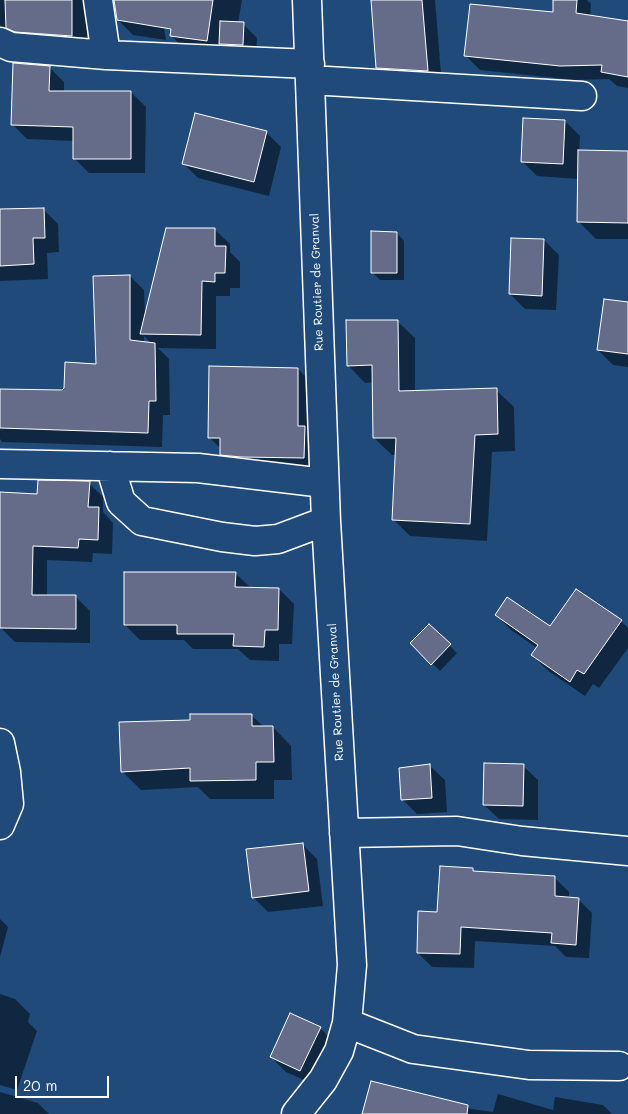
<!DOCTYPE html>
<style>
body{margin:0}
#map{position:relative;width:628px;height:1114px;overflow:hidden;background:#1f4a7a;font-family:Mali,sans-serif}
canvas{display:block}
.scale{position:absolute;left:15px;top:1076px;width:94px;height:22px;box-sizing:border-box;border:2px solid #fff;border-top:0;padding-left:6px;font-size:15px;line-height:18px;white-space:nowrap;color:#fff;-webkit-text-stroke:4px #1f4a7a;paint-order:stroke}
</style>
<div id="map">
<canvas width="628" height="1114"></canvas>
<div class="scale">20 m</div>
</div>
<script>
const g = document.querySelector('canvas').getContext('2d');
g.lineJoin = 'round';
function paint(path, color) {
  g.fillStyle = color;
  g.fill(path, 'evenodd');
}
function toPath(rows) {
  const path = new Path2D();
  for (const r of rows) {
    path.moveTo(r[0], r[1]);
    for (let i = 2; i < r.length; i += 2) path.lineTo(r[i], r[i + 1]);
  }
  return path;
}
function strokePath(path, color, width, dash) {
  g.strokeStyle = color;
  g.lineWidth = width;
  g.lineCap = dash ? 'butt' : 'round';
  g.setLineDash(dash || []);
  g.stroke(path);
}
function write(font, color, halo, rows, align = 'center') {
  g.font = font + ' Mali,sans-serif';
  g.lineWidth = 4;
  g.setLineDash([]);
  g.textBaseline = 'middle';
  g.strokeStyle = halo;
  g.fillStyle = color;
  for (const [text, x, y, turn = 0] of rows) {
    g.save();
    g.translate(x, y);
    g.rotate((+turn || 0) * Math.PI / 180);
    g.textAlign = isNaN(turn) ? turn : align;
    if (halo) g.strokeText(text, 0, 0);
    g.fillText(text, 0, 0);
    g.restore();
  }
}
const shadow = toPath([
 [0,0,94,0,99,29,87,27,87,50,0,45],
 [115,0,159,0,166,40,133,35,118,20],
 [176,0,242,0,238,23,243,24,257,38,256,59,185,50,171,35],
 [372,0,435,0,442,86,392,83,377,68],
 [555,0,587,0,591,4,590,17,628,22,628,88,617,86,609,79,575,80,480,70,466,56,554,13],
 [49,67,64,82,64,92,131,92,146,107,145,173,89,173,74,158,75,141,27,139,12,124],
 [565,121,580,136,579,152,628,152,628,239,596,239,579,222,579,179,537,176,522,161],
 [266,132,281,147,269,196,198,178,183,163],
 [43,209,58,224,59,252,47,253,48,279,0,281,0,210],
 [215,230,230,244,230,252,240,262,240,288,230,288,230,296,216,296,216,349,158,348,169,359,170,415,163,415,162,447,2,442,0,439,0,390,62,391,98,365,130,276,144,290,145,318],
 [144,336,152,344,144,343],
 [397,233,404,241,404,280,380,280,372,272],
 [544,240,559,255,556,310,525,309,510,294],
 [628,303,628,367,613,365,598,350],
 [397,321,415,338,415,392,496,390,514,407,515,451,492,452,487,541,410,536,393,519,396,455,392,455,374,438,374,382,365,383,348,365],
 [298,369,317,388,323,477,240,473,222,454,222,450,209,437],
 [89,483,103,497,103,512,113,523,112,554,93,553,92,562,47,560,47,596,76,597,90,611,90,643,15,642,0,627,0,493,38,495],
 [235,573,251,588,279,589,294,604,292,644,279,644,279,661,250,660,238,649,193,649,184,640,140,640,125,625],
 [576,591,621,621,628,628,628,648,599,688,593,684,585,696,547,670,532,655,537,648,511,630,496,615,551,627],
 [429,626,457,653,440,671,412,643],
 [251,715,264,727,273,727,291,746,292,780,274,780,274,799,210,799,198,787,141,790,122,771,191,721],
 [430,766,445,780,447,812,417,814,402,799],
 [523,766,538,780,538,820,499,819,484,805],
 [302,844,317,859,323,906,268,912,253,897],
 [472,869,476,873,555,878,569,892,569,899,578,899,592,913,589,958,566,957,555,946,475,941,474,968,432,967,418,953],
 [0,919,8,927,0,957],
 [0,994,15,999,30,1014,28,1022,37,1031,17,1090,0,1085],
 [320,1028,335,1043,315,1085,286,1072,271,1057],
 [0,1092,38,1103,49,1114,0,1114],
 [498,1094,553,1110,555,1097,603,1105,612,1114,364,1114,438,1104,493,1112]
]);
const building = toPath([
 [5,0,72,0,72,36,15,32,6,28,5,0],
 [114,0,213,0,207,41,170,36,171,29,117,20,114,0],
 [371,0,422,0,428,71,376,68,371,0],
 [553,0,577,0,576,13,628,21,628,77,601,72,602,65,560,66,464,56,470,4,553,12,553,0],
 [220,21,244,22,243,45,219,44,220,21],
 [13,63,50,66,49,91,131,91,131,159,73,159,73,127,11,125,13,63],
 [195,113,267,131,254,182,182,164,195,113],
 [523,118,565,120,563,164,521,162,523,118],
 [578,150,628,151,628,223,577,222,578,150],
 [44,208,45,238,33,238,34,264,0,266,0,209,44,208],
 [166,228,215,228,215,246,226,246,225,273,215,273,215,282,202,281,201,335,140,334,166,228],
 [371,231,397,232,397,273,371,273,371,231],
 [511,238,544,239,542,296,509,294,511,238],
 [130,275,130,340,155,343,156,401,149,401,148,433,0,428,0,389,62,390,64,388,65,362,96,364,93,276,130,275],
 [604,299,628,302,628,354,597,350,604,299],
 [346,320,398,320,399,391,497,388,498,434,475,435,470,524,392,520,396,438,373,438,372,365,347,366,346,320],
 [209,366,298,368,298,426,305,426,304,458,241,457,220,455,220,438,208,438,209,366],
 [38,480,90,481,88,507,99,507,98,540,79,539,78,548,33,546,32,595,76,595,76,629,0,628,0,492,37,494,38,480],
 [124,572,236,572,235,587,279,588,278,630,265,630,264,647,233,646,234,634,177,634,177,625,124,625,124,572],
 [576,589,622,620,584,674,577,670,570,682,531,655,538,645,495,615,507,597,550,626,576,589],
 [429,624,451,644,431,665,410,643,429,624],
 [190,714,252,714,252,726,273,726,274,762,256,762,256,780,190,781,190,768,121,772,119,722,190,720,190,714],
 [484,763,524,764,523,806,483,805,484,763],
 [430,764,432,798,401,800,399,768,430,764],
 [303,843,309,891,252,898,246,849,303,843],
 [440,866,473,868,473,871,555,876,555,896,579,898,576,945,551,943,552,933,461,927,460,954,417,953,418,911,437,912,440,866],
 [290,1013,321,1027,300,1071,270,1057,290,1013],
 [371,1081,468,1105,467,1114,362,1114,371,1081]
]);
const minor = toPath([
 [98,0,106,55],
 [0,42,11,47,106,55,310,64],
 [310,80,582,96],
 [0,464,198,468,324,483],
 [110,466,121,502,142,521,222,537,255,541,278,539,326,521],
 [0,743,6,772,9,804,0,825],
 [344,833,457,831,522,841,628,851],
 [347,1023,413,1049,529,1065,619,1066],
 [296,1114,323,1080,339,1051,347,1023,352,965,326,521,307,0]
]);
const streetNames = [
 ["Rue Routier de Granval",317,282,-92],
 ["Rue Routier de Granval",336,692,-93]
];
paint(shadow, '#0007');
paint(building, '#656c8a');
strokePath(building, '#fff', 1);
strokePath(minor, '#fff', 31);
strokePath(minor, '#1f4a7a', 28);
write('12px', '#fff', '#1f4a7a', streetNames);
</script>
